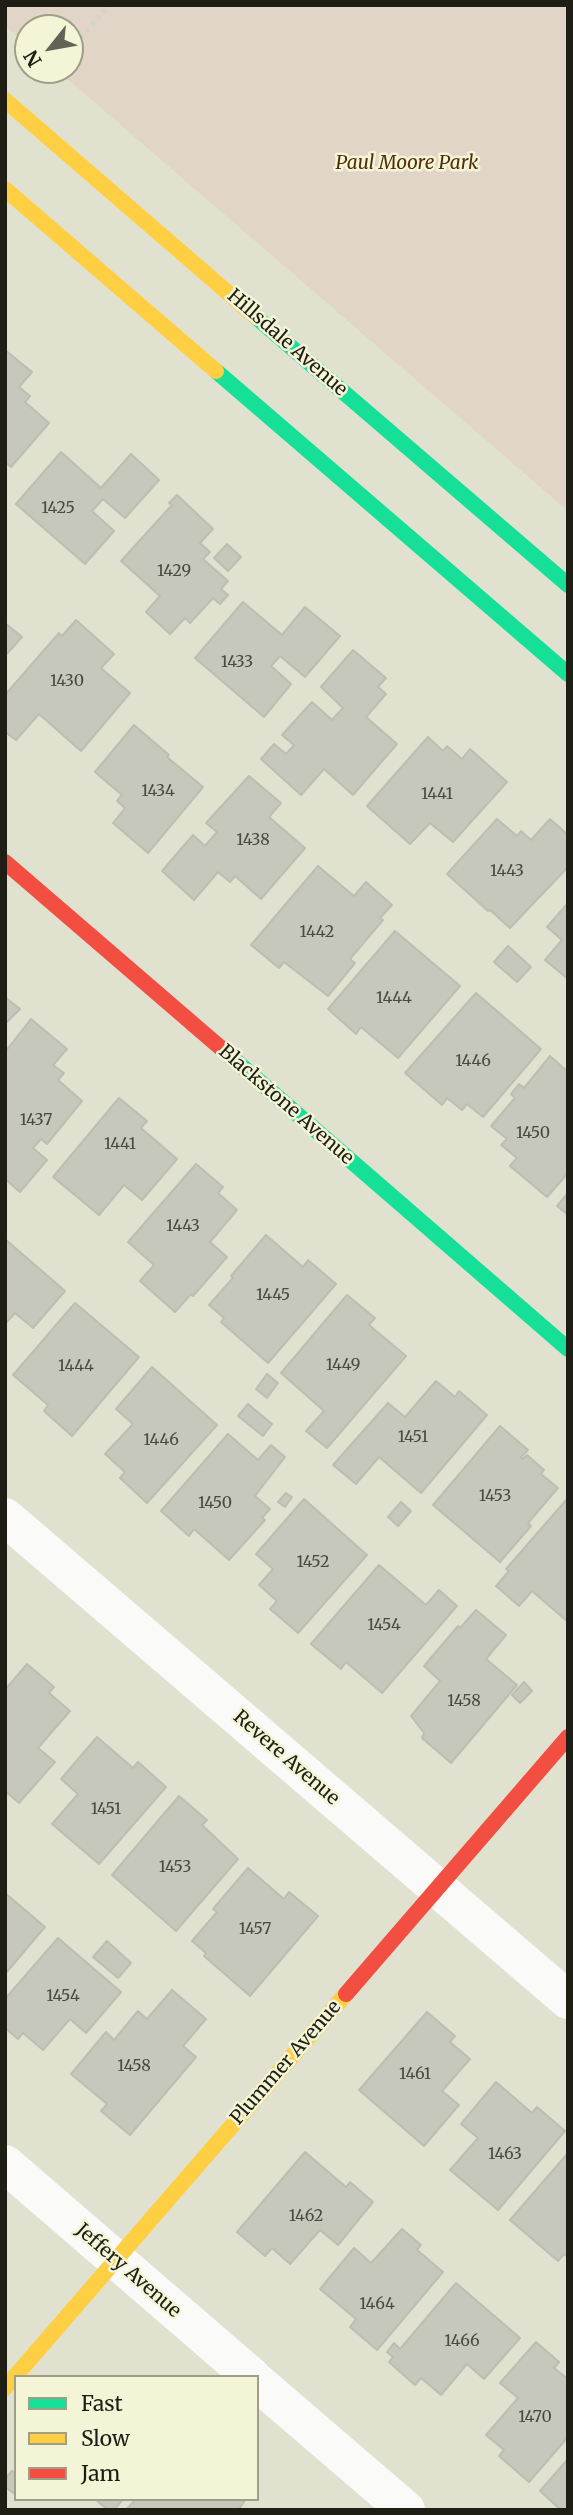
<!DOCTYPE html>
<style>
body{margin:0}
#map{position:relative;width:573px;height:2515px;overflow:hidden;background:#e1e1d0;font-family:Merriweather,serif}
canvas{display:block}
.frame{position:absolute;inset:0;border:7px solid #1e1e14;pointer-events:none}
.legend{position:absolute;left:14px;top:2375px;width:245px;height:126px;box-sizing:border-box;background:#f4f4d7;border:2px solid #9e9e89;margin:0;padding:9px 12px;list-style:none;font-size:21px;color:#1e1e14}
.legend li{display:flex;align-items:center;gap:14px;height:35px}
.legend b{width:35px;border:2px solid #9e9e89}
.north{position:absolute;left:14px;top:14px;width:70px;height:70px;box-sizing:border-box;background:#f4f4d7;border:2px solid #9e9e89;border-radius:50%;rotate:239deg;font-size:19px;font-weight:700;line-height:28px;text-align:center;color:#1e1e14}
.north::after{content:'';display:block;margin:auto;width:24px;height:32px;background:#626256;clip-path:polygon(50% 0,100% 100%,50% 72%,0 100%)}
</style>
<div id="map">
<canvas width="573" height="2515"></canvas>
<div class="frame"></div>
<ul class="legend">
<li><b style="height:9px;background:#16e098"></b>Fast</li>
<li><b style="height:9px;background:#ffcf43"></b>Slow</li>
<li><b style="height:9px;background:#f24e42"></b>Jam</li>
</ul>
<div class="north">N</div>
</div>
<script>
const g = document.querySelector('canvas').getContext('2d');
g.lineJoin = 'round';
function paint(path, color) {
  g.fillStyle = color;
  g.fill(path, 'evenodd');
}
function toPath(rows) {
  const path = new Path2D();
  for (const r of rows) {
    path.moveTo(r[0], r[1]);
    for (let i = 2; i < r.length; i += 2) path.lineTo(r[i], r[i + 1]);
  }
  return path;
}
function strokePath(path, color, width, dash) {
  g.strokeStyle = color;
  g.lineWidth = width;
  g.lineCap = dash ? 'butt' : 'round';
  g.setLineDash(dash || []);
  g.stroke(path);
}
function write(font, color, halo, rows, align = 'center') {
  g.font = font + ' Merriweather,serif';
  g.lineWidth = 5;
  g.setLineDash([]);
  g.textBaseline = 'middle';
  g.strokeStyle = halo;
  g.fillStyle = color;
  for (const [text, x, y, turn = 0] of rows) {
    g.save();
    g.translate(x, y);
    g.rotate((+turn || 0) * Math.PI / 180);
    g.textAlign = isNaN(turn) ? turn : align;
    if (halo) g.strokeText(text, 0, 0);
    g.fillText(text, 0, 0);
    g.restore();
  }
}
const green = toPath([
 [5,5,568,5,568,511,57,70,70,70,70,28,28,28,28,45,5,26]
]);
const building = toPath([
 [5,350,32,372,19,387,30,396,25,402,49,423,11,467,5,462,5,350],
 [61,452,101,488,131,454,159,480,125,518,103,499,92,511,114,531,85,564,16,504,61,452],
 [177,495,213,529,200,543,210,552,203,559,228,581,221,589,228,595,220,604,213,598,190,623,185,618,170,634,146,612,160,596,121,561,172,505,169,503,177,495],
 [227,544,241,557,228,571,214,558,227,544],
 [243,602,282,635,305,607,340,636,305,677,280,656,271,666,291,684,264,717,195,658,243,602],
 [76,620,114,654,101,668,130,693,81,751,39,714,16,740,5,732,5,695,59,633,62,636,76,620],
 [5,623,22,637,5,656,5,623],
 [353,650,386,678,378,687,386,694,366,717,397,744,353,795,324,769,301,795,261,759,274,744,286,754,294,745,282,735,312,702,332,720,343,708,321,687,353,650],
 [134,725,169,755,167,757,203,787,148,853,113,823,125,808,117,801,122,795,95,772,134,725],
 [428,737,443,751,447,746,462,759,470,749,507,782,453,842,430,823,410,844,367,806,428,737],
 [249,776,281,803,269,817,305,848,261,899,235,876,230,882,218,872,194,900,162,871,193,835,205,846,217,832,206,823,249,776],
 [497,819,517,836,521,831,531,840,550,819,568,835,568,867,510,928,490,910,488,911,447,874,497,819],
 [318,866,354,896,366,882,392,905,380,918,383,920,350,959,355,963,328,996,284,962,279,968,251,945,318,866],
 [568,903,568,979,545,960,562,940,547,927,568,903],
 [395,931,460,986,398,1058,361,1027,356,1034,328,1009,395,931],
 [508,946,531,967,517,982,494,962,508,946],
 [476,993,541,1049,483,1117,467,1104,462,1110,447,1098,442,1105,405,1073,476,993],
 [5,997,20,1009,5,1024,5,997],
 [31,1019,67,1049,53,1065,64,1073,58,1080,82,1101,47,1144,41,1139,33,1148,47,1160,20,1192,5,1179,5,1052,31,1019],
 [550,1056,568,1072,568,1173,547,1197,510,1166,517,1158,501,1145,507,1139,491,1126,515,1098,511,1094,519,1084,524,1088,550,1056],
 [119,1098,147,1121,141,1128,177,1159,142,1200,124,1185,99,1215,53,1177,119,1098],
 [196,1164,223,1187,218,1193,237,1210,210,1242,227,1257,193,1296,191,1294,175,1312,140,1281,154,1265,128,1242,196,1164],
 [568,1193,568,1215,557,1206,568,1193],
 [266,1235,303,1267,308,1260,336,1284,268,1363,221,1322,224,1318,209,1305,233,1278,231,1276,266,1235],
 [5,1239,65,1291,33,1328,15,1313,5,1324,5,1239],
 [347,1295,375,1318,369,1325,406,1356,327,1448,306,1431,324,1411,281,1373,347,1295],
 [75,1303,139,1357,72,1436,44,1411,48,1405,13,1375,75,1303],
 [152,1367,217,1425,147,1503,120,1478,125,1472,105,1454,133,1424,116,1409,152,1367],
 [267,1374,278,1383,267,1398,256,1389,267,1374],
 [436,1381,455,1397,459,1391,487,1415,421,1493,379,1457,356,1484,333,1465,388,1403,405,1417,436,1381],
 [248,1404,272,1424,263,1436,238,1416,248,1404],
 [500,1426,528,1450,521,1457,523,1459,527,1455,544,1470,541,1474,558,1488,528,1523,531,1526,500,1562,433,1505,500,1426],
 [228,1434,258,1460,271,1445,285,1457,255,1496,270,1509,262,1518,265,1520,229,1560,194,1529,189,1536,161,1511,228,1434],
 [286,1493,292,1497,285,1507,278,1502,286,1493],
 [304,1499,367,1555,298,1633,270,1609,277,1601,259,1585,273,1569,256,1554,304,1499],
 [567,1499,568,1499,568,1622,532,1591,519,1606,496,1586,509,1571,506,1569,567,1499],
 [401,1502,411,1511,398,1526,388,1517,401,1502],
 [379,1565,426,1605,439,1590,457,1606,382,1693,346,1662,341,1669,311,1644,379,1565],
 [476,1610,506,1635,486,1659,517,1685,451,1763,422,1738,424,1733,411,1716,440,1681,424,1666,458,1626,460,1628,476,1610],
 [27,1664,54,1687,49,1693,70,1711,38,1748,55,1762,19,1803,5,1791,5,1690,27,1664],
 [524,1682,532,1691,520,1703,512,1695,524,1682],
 [97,1737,133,1768,138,1762,166,1787,99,1864,52,1824,78,1794,61,1779,97,1737],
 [179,1796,207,1820,202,1825,238,1859,176,1931,112,1875,179,1796],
 [248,1868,284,1899,289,1892,318,1916,250,1996,204,1956,206,1953,192,1941,217,1912,213,1909,248,1868],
 [5,1893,45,1927,5,1974,5,1893],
 [58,1938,121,1992,86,2033,70,2019,43,2050,23,2033,18,2039,5,2028,5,1999,58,1938],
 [107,1941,131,1963,118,1978,93,1957,107,1941],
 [172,1990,206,2019,183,2046,196,2057,130,2135,101,2111,107,2104,71,2074,106,2032,114,2040,138,2011,147,2019,172,1990],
 [427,2012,455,2036,450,2042,470,2059,442,2091,459,2105,424,2146,359,2090,427,2012],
 [496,2082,532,2113,537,2107,565,2131,498,2210,450,2170,478,2138,461,2124,496,2082],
 [305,2152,346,2187,350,2182,373,2202,338,2245,320,2230,290,2264,272,2248,265,2256,237,2232,305,2152],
 [568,2153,568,2257,564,2254,558,2261,510,2220,568,2153],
 [402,2229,421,2245,417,2250,443,2272,377,2350,350,2327,356,2319,320,2289,354,2248,371,2263,402,2229],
 [456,2283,520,2338,484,2379,467,2364,441,2395,421,2378,415,2385,389,2362,393,2357,387,2352,394,2343,400,2349,456,2283],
 [536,2342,559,2362,554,2368,568,2379,568,2437,529,2482,499,2456,504,2450,486,2435,518,2398,500,2383,536,2342],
 [568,2459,568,2510,561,2510,540,2491,568,2459],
 [12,2471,16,2474,16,2495,5,2487,5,2479,12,2471],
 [95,2499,123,2499,114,2510,108,2510,95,2499],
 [136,2499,241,2499,244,2502,238,2510,126,2510,136,2499]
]);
const path = toPath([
 [70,51,110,5]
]);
const street = toPath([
 [5,1517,568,2000],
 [5,2164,252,2377],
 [257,2382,406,2510]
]);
const fast = toPath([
 [256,317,568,585],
 [216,371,568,674],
 [222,1049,568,1349]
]);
const slow = toPath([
 [5,100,256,317],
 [5,189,216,371],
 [5,2388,346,1994]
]);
const jam = toPath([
 [5,862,222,1049],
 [346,1994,568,1737]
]);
const numberNames = [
 ["1425",58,508],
 ["1429",174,571],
 ["1433",237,662],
 ["1430",67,681],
 ["1434",158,791],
 ["1441",437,794],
 ["1438",253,840],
 ["1443",507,871],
 ["1442",317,932],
 ["1444",394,998],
 ["1446",473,1061],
 ["1437",36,1120],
 ["1450",533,1133],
 ["1441",120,1144],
 ["1443",183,1226],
 ["1445",273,1295],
 ["1449",343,1365],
 ["1444",76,1366],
 ["1451",413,1437],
 ["1446",161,1440],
 ["1453",495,1496],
 ["1450",215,1503],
 ["1452",313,1562],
 ["1454",384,1625],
 ["1458",464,1701],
 ["1451",106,1809],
 ["1453",175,1867],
 ["1457",255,1929],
 ["1454",63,1996],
 ["1458",134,2066],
 ["1461",415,2074],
 ["1463",505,2154],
 ["1462",306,2216],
 ["1464",377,2304],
 ["1466",462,2341],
 ["1470",535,2417]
];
const parkNames = [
 ["Paul Moore Park",407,164]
];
const streetNames = [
 ["Hillsdale Avenue",287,343,41],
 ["Blackstone Avenue",286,1105,41],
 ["Revere Avenue",286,1758,41],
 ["Plummer Avenue",286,2063,-49],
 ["Jeffery Avenue",128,2271,41]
];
paint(green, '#e0d5c6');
paint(building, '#c5c8bb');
strokePath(building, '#bcbeb2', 2);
strokePath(path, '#d3d3ce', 4.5, [3.5, 5]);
strokePath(street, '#fafaf8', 38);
strokePath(fast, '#16e098', 16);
strokePath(slow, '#ffcf43', 16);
strokePath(jam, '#f24e42', 16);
write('16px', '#4a4b40', null, numberNames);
write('italic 19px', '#522d07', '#f4f4d7', parkNames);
write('19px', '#1e1e14', '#f4f4d7', streetNames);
</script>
